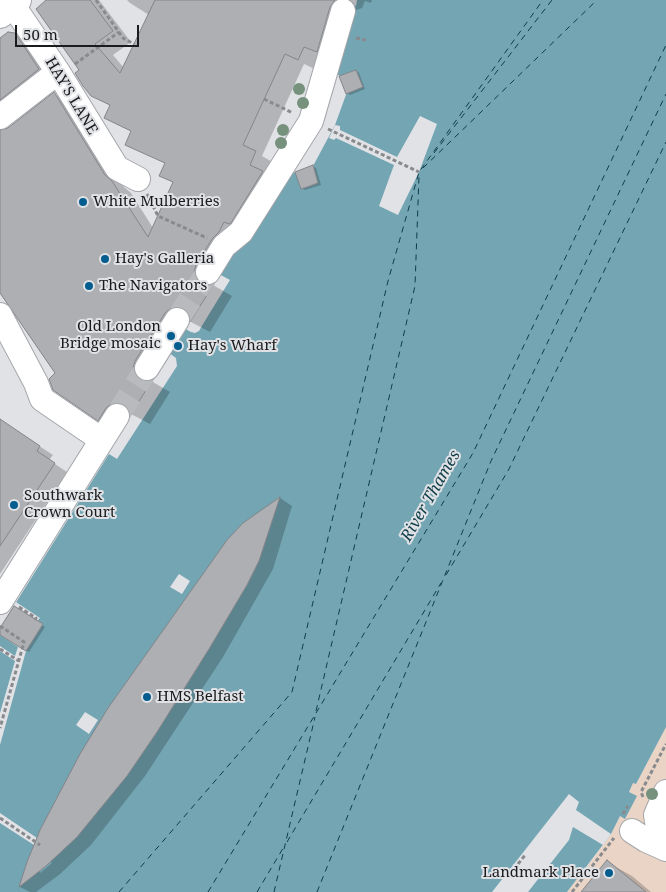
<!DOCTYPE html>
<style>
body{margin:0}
#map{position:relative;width:666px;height:892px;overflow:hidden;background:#e0e2e6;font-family:"Noto Serif",serif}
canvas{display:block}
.scale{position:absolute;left:15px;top:25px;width:124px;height:22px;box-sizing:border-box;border:2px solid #1a1b1d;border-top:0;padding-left:6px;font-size:15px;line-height:18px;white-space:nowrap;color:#1a1b1d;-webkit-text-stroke:4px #e0e2e6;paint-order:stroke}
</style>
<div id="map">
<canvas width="666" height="892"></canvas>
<div class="scale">50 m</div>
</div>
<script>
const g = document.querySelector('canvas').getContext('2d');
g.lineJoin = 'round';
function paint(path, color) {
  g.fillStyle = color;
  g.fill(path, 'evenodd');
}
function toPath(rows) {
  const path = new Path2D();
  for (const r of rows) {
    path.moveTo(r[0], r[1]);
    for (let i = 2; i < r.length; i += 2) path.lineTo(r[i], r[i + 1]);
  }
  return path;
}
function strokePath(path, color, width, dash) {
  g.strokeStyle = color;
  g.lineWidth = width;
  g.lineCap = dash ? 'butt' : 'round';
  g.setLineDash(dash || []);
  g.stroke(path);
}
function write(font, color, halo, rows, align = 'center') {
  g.font = font + ' "Noto Serif",serif';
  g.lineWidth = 4;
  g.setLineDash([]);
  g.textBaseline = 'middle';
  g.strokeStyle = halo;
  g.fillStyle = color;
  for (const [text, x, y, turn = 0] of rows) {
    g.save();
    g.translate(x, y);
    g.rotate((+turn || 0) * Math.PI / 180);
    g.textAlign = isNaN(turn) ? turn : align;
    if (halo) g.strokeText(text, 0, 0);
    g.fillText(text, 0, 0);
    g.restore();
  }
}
const commercial = toPath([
 [666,727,666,892,567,892,586,868,611,834,620,816,636,796,629,792,633,783,636,784]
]);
const water = toPath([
 [357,0,666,0,666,727,636,784,633,783,629,792,637,796,625,819,620,816,611,834,567,892,0,892,0,628,109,454,117,459,177,366,176,358,165,350,180,326,191,332,195,333,199,331,203,324,230,280,219,274,288,169,297,174,300,186,305,188,316,184,317,180,314,169,312,168,335,125,347,92,361,84,357,73,353,71,341,76,330,72,349,5,356,6]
]);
const pier = toPath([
 [420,116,437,124,419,172,398,215,379,206,394,165,336,138,334,140,329,138,335,125,340,126,340,130,397,157],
 [179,574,190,581,182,594,170,587],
 [16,602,40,618,37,621,43,624,26,651,0,745,0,713,15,661,0,651,0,646,15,656,18,647,0,635,0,628],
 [85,712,98,720,89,734,76,725],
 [569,794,579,802,576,810,611,834,603,845,573,827,569,840,528,892,492,892],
 [0,813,37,838,34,845,0,823]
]);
const shadow = toPath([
 [48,0,99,0,131,42,113,55,124,68,149,15,130,3,127,0,372,0,371,3,365,1,362,8,353,11,317,70,304,64,262,156,274,163,215,276,213,285,232,296,210,332,191,322,191,317,184,323,154,372,153,382,170,392,150,424,131,414,125,419,117,430,99,419,57,373,0,290,0,40,15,34,34,46,58,80,6,122,5,131,54,94,73,105,124,187,131,193,153,228,174,183,161,176,166,164,127,144,132,132,106,118,111,106,91,95],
 [356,71,359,73,365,89,350,95,347,93],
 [313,167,316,168,321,185,305,190,302,188],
 [0,420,53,455,49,460,67,472,0,574],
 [280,498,292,506,273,569,223,657,145,776,91,845,60,874,36,892,30,892,20,887,28,863],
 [50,861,52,863,40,873,40,869],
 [14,608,45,627,29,652,0,634,0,630],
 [607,862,632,876,651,892,583,892]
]);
const ferry = toPath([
 [434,153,552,0],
 [423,168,597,0],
 [446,575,509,469,666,142],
 [316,711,415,286,419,176],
 [287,842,441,583],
 [119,892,292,692,388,281,419,172,543,0],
 [208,892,473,453,666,45],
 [257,892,285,845],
 [274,892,315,717],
 [317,892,491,461,666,94]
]);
const building = toPath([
 [46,0,90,0,113,31,95,44,120,73,155,0,335,0,330,7,317,52,304,47,298,60,285,54,243,145,256,151,250,165,263,171,231,223,229,224,224,222,219,232,212,239,196,265,194,272,196,279,201,284,208,286,214,284,190,322,189,314,184,308,177,306,171,308,165,313,135,361,133,368,135,375,140,380,146,382,152,381,130,415,129,409,125,405,117,402,111,404,106,408,98,421,53,390,49,379,55,373,0,293,0,130,8,128,54,92,105,175,112,181,148,237,173,182,159,176,165,163,125,145,131,131,104,118,110,105,91,96,83,86,75,73,79,70,36,9,46,0],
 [8,32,15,33,39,69,0,100,0,38,8,32],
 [356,70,363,87,346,94,339,76,356,70],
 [313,165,318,183,301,189,295,172,313,165],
 [0,419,40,446,37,451,55,463,0,546,0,419],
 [280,497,259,561,247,585,209,649,157,732,127,776,77,837,46,866,19,887,27,862,40,830,80,754,108,708,227,540,243,523,280,497],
 [14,606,43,624,26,651,0,635,0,628,14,606],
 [607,860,646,892,581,892,607,860]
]);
const minorTunnel = toPath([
 [177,320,208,272],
 [117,416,147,368]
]);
const path = toPath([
 [96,0,123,38,134,44],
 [356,38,366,40],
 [75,64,119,32],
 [264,99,293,113],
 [328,129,419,172],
 [147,194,158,216,207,238],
 [19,607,36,618,35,620],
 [0,626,24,642,0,728],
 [0,649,19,661],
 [643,797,641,792,666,744],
 [623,814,628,806],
 [0,818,40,845],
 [518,864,526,854],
 [572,892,614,838]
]);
const minor = toPath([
 [12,4,58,72,117,168,138,179],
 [0,117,58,72],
 [208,272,224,246,241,232,311,121,343,11],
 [0,315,36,383,42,399,102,440],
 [147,368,177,320],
 [0,602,117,416],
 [632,831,646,840,666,849],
 [661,846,656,815,666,792]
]);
const major = toPath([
 [0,14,17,0]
]);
const trees = [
 [299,89],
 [303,103],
 [283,130],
 [281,143],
 [652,794]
];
const markers = [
 [83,202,5,"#045d8f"],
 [105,259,5,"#045d8f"],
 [89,286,5,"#045d8f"],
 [171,336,5,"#045d8f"],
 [178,346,5,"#045d8f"],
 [14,505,5,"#045d8f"],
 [147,697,5,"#045d8f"],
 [609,873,5,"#045d8f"]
];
const streetNames = [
 ["HAY'S LANE",71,96,59]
];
const poiNames = [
 ["White Mulberries",93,202],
 ["Hay's Galleria",115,259],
 ["The Navigators",99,286],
 ["Old London",161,327,"right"],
 ["Bridge mosaic",161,344,"right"],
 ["Hay's Wharf",188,346],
 ["Southwark",24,496],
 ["Crown Court",24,513],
 ["HMS Belfast",157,697],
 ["Landmark Place",599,873,"right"]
];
const waterNames = [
 ["River Thames",431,496,-60]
];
paint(commercial, '#e9d4c6');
paint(water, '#73a5b3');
paint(pier, '#e0e2e6');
paint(shadow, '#0003');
strokePath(ferry, '#0f3e49', 1, [6, 5]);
paint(building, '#adafb3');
strokePath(building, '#838589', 1);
strokePath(minorTunnel, '#b8babe', 24, [24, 12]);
strokePath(minor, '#a4a6aa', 26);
strokePath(major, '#a4a6aa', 30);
strokePath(path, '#888a8d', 3, [4, 2.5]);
strokePath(minor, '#fff', 24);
strokePath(major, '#fff', 28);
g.fillStyle = '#76917c';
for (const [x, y] of trees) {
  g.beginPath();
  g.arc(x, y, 6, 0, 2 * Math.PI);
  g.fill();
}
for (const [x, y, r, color] of markers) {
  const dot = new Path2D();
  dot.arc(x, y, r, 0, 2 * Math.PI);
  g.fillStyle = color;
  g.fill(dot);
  strokePath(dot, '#e0e2e6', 2);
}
write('15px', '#1a1b1d', '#e0e2e6', streetNames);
write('15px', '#1a1b1d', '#e0e2e6', poiNames, 'left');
write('italic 16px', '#0f3e49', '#e0e2e6', waterNames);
</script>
